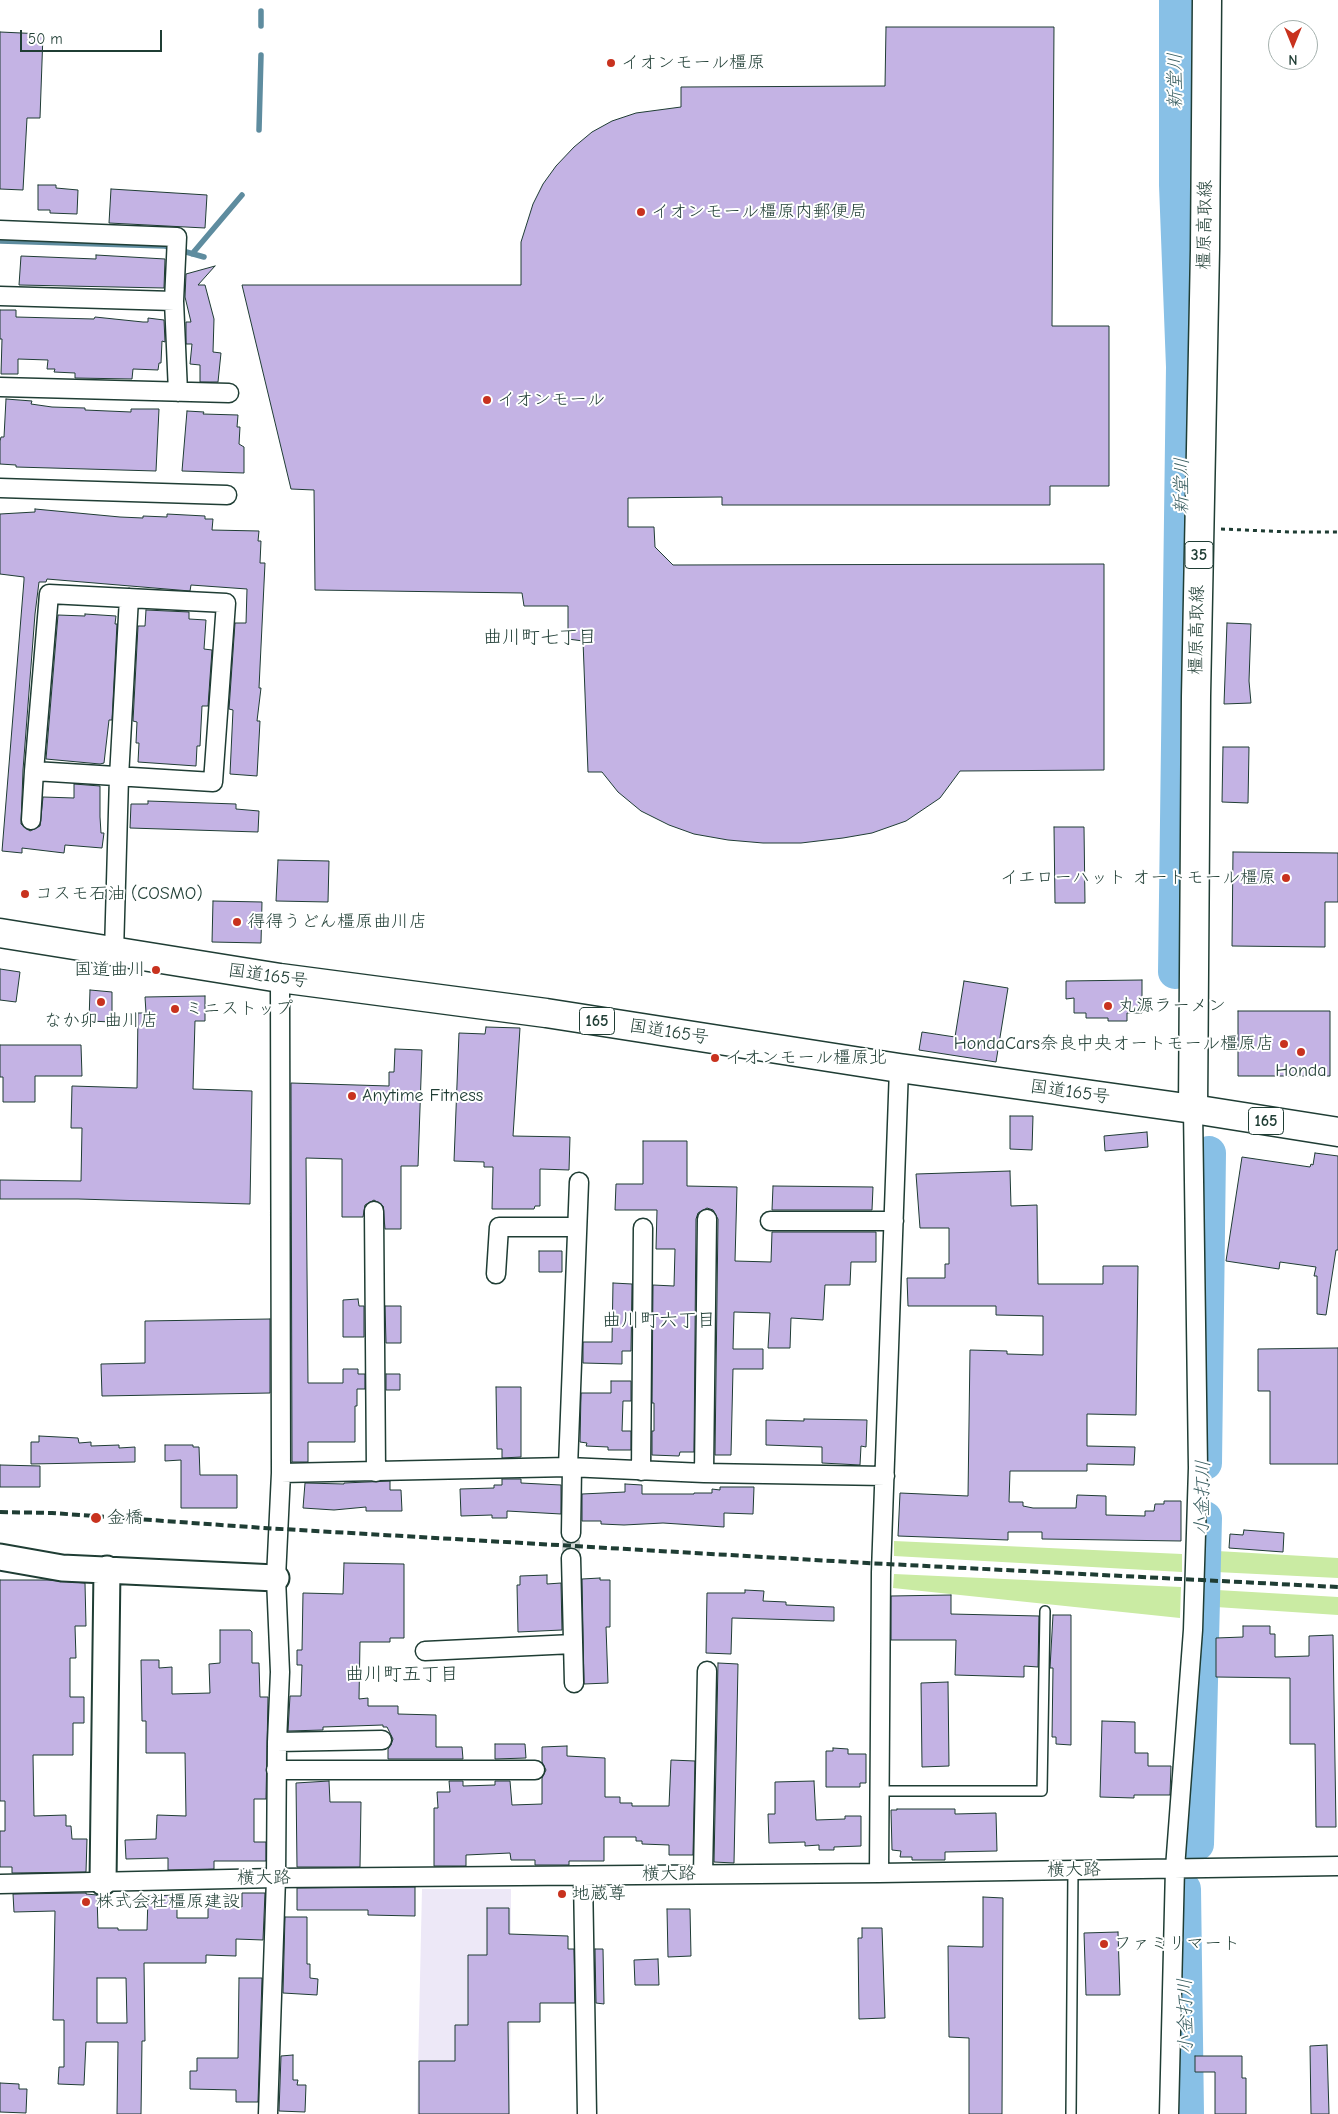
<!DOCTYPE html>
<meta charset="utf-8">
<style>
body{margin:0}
#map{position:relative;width:1338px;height:2114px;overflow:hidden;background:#fff;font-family:"Comic Neue",sans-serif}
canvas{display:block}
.north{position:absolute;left:1268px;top:20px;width:50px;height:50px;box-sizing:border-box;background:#fff;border:1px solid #a5b1ae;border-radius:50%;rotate:180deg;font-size:14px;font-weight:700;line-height:20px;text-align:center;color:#1f3d34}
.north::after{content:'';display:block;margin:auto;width:18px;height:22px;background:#c8321e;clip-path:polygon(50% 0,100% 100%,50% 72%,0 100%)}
.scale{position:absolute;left:20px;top:30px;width:142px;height:22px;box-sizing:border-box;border:2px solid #1f3d34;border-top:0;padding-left:6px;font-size:15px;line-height:18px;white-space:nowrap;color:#1f3d34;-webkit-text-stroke:4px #fff;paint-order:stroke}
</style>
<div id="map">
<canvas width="1338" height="2114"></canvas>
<div class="north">N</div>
<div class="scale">50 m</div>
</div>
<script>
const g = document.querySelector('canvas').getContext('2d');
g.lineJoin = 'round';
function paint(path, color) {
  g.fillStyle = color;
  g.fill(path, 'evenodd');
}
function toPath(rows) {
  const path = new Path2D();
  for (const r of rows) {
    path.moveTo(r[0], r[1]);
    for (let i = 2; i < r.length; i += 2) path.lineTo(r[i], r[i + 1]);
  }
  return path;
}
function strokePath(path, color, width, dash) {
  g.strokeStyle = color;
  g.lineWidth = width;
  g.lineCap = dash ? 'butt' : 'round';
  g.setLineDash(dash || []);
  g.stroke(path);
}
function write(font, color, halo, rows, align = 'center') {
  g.font = font + ' "Comic Neue","Klee One",sans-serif';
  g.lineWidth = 4;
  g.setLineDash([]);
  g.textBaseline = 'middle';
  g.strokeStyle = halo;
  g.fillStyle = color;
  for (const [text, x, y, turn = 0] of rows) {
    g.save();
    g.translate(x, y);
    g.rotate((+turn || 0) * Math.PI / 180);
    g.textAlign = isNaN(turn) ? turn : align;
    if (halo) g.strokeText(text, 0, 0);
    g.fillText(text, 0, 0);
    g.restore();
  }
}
const built = toPath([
 [422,1889,511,1889,510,2114,417,2114]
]);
const green = toPath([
 [894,1541,1182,1554,1182,1572,894,1556],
 [1217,1551,1338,1558,1338,1578,1216,1572],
 [894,1574,1181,1587,1180,1618,893,1588],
 [1217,1590,1338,1597,1338,1615,1216,1607]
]);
const stream = toPath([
 [261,11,261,26],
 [259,130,261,55],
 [0,241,165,246,204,257],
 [192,254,242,195]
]);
const river = toPath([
 [1175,972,1183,367,1176,185,1176,0],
 [1205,1463,1209,1153],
 [1197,1844,1205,1518],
 [1184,1889,1187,2114]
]);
const building = toPath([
 [886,27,1054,27,1052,326,1109,326,1109,486,1050,486,1050,505,722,505,722,497,628,498,628,527,654,527,655,547,673,565,1104,564,1104,770,960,771,940,798,906,821,872,833,843,838,801,843,763,843,728,840,694,834,669,825,641,811,618,792,602,772,588,772,583,641,568,639,568,606,524,606,522,593,315,590,314,490,291,489,242,285,521,285,521,242,533,204,543,184,556,166,574,147,592,132,612,121,636,113,681,107,681,87,885,86,886,27],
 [0,32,43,34,40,118,27,118,23,190,0,189,0,32],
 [38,185,56,185,56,188,78,190,77,214,50,213,50,210,38,210,38,185],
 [111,189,207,195,205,228,109,223,111,189],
 [96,255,165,259,164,288,19,285,21,256,96,259,96,255],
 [215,266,198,285,205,285,214,319,213,352,221,353,218,382,200,382,200,365,190,364,192,344,186,344,186,322,191,322,185,297,186,274,215,266],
 [0,310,16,310,16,317,94,319,95,317,143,322,148,322,148,318,164,320,165,342,162,341,161,363,159,363,158,370,133,369,132,379,75,378,75,373,54,372,55,369,47,369,48,360,18,359,18,374,1,374,2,339,0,339,0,310],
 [6,399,32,401,31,404,52,407,85,408,85,410,131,412,131,409,159,409,156,471,16,467,16,465,0,464,0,441,1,437,4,437,6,399],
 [187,411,204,412,203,414,238,415,237,427,240,427,239,444,244,447,244,473,182,471,187,411],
 [35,509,120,517,143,518,143,516,167,517,167,514,205,516,205,519,213,519,212,530,259,531,258,541,261,541,260,563,265,563,259,688,261,688,257,721,260,721,257,776,230,774,233,710,229,709,235,623,246,623,247,589,191,585,190,591,47,579,46,582,39,582,35,614,23,770,21,824,30,831,40,826,43,797,74,798,74,784,100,786,100,817,101,833,104,833,102,848,65,845,64,853,22,848,22,853,2,851,24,580,24,577,0,574,0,514,35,512,35,509],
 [146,610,189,612,189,619,206,620,204,649,212,650,208,706,202,706,200,746,197,746,196,766,138,762,139,743,136,743,137,722,133,721,138,626,145,626,146,610],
 [85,614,116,616,115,624,117,624,112,720,109,720,104,763,100,764,46,759,58,615,85,616,85,614],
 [1227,623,1251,624,1249,681,1251,703,1224,704,1227,623],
 [1223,747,1249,747,1248,803,1222,802,1223,747],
 [148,801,236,804,236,809,259,811,258,832,130,828,131,804,148,804,148,801],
 [1054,827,1084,827,1085,903,1055,903,1054,827],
 [1233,852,1338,853,1338,902,1325,902,1325,947,1232,946,1233,852],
 [278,860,329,861,328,902,276,901,278,860],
 [213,901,262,902,261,943,212,942,213,901],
 [0,969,20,972,16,1002,0,1000,0,969],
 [1142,980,1142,1013,1127,1013,1127,1021,1108,1021,1108,1018,1086,1018,1086,1013,1074,1013,1074,998,1066,999,1066,981,1142,980],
 [964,981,1008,988,996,1062,919,1050,922,1032,955,1037,964,981],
 [90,990,112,992,112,1022,89,1021,90,990],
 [205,996,205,1021,195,1021,193,1089,252,1091,250,1204,78,1199,0,1199,0,1180,81,1181,82,1128,71,1128,72,1086,137,1088,138,1013,146,1013,145,997,205,996],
 [1238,1011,1330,1011,1330,1076,1238,1076,1238,1011],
 [486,1027,520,1028,513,1136,570,1137,569,1170,540,1169,540,1206,535,1206,534,1209,492,1209,493,1167,484,1167,484,1162,454,1161,459,1033,485,1034,486,1027],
 [0,1045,81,1045,82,1076,35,1076,35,1102,3,1102,3,1077,0,1077,0,1045],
 [395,1049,422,1050,418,1166,401,1166,401,1229,385,1229,383,1206,374,1200,365,1205,363,1217,342,1217,342,1159,306,1158,308,1383,343,1383,343,1369,358,1369,358,1374,365,1374,365,1389,357,1389,357,1406,355,1406,355,1442,308,1442,308,1462,292,1462,291,1083,389,1086,389,1072,394,1072,395,1049],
 [1010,1116,1033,1116,1032,1150,1010,1149,1010,1116],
 [1147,1132,1148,1147,1105,1151,1104,1136,1147,1132],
 [643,1141,687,1141,687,1186,737,1187,735,1261,771,1262,772,1232,876,1232,876,1262,851,1262,850,1285,825,1285,823,1320,791,1318,790,1348,768,1348,770,1313,734,1312,733,1349,763,1349,763,1369,733,1369,731,1455,715,1455,718,1219,713,1210,707,1208,698,1213,696,1219,694,1452,680,1452,679,1456,652,1455,652,1431,654,1431,654,1403,652,1403,653,1285,674,1286,675,1249,656,1249,657,1210,615,1210,616,1184,643,1184,643,1141],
 [1315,1153,1338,1156,1338,1250,1336,1250,1326,1315,1317,1314,1317,1276,1314,1276,1316,1267,1280,1262,1279,1269,1226,1261,1242,1157,1310,1167,1311,1164,1313,1165,1315,1153],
 [1010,1171,1011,1206,1037,1205,1038,1284,1103,1284,1103,1266,1138,1266,1136,1415,1087,1414,1087,1446,1135,1447,1134,1465,1087,1464,1087,1471,1010,1471,1009,1502,1023,1502,1023,1506,1033,1508,1076,1508,1077,1495,1106,1496,1106,1515,1145,1516,1145,1511,1154,1511,1155,1504,1164,1504,1164,1501,1181,1501,1181,1541,1042,1539,1042,1532,1008,1532,1008,1540,898,1536,900,1493,968,1496,970,1350,1007,1351,1007,1354,1043,1355,1043,1316,996,1315,996,1306,908,1306,907,1278,945,1278,945,1264,949,1264,949,1228,920,1228,916,1174,1010,1171],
 [773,1186,873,1187,872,1210,772,1210,773,1186],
 [539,1251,562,1251,562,1272,539,1272,539,1251],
 [613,1283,632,1284,631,1351,622,1351,622,1364,583,1363,583,1342,612,1342,613,1283],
 [358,1299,359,1306,364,1306,364,1337,343,1337,343,1300,358,1299],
 [385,1306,401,1306,401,1343,386,1343,385,1306],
 [270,1319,270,1393,102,1396,101,1364,145,1363,145,1321,270,1319],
 [1338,1348,1338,1464,1270,1464,1270,1391,1258,1391,1258,1349,1338,1348],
 [386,1374,400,1374,400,1390,386,1390,386,1374],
 [611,1381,631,1381,631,1401,623,1401,622,1431,631,1431,631,1450,608,1450,608,1447,586,1446,587,1443,580,1442,581,1393,611,1393,611,1381],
 [496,1387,521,1387,521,1457,502,1458,502,1449,497,1449,496,1387],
 [804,1419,867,1420,866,1447,861,1446,860,1465,822,1463,822,1447,766,1445,766,1420,804,1421,804,1419],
 [39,1436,78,1438,79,1443,91,1442,91,1446,119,1445,119,1448,135,1447,135,1462,31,1464,31,1442,39,1442,39,1436],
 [165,1445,193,1445,193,1447,199,1447,200,1475,237,1475,237,1508,181,1508,181,1460,165,1461,165,1445],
 [0,1465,40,1466,40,1487,0,1487,0,1465],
 [502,1479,521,1479,521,1483,561,1485,561,1514,507,1511,507,1518,492,1518,492,1515,461,1516,460,1489,494,1488,494,1485,502,1485,502,1479],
 [390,1481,390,1490,401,1490,402,1511,366,1511,366,1507,334,1510,303,1508,305,1483,344,1484,344,1483,390,1481],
 [625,1484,642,1485,642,1494,694,1494,694,1493,712,1493,712,1489,720,1490,720,1487,754,1487,753,1514,724,1513,724,1527,663,1523,624,1525,601,1524,601,1521,582,1521,582,1494,625,1492,625,1484],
 [1244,1530,1284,1533,1283,1552,1229,1548,1230,1534,1243,1535,1244,1530],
 [344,1563,404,1564,404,1638,390,1638,390,1642,360,1642,359,1699,368,1698,368,1706,398,1706,398,1714,436,1715,436,1747,462,1747,463,1759,388,1759,388,1749,391,1745,393,1739,387,1727,383,1727,383,1725,323,1727,323,1730,288,1731,290,1696,301,1696,302,1665,297,1665,297,1650,302,1650,303,1593,343,1594,344,1563],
 [547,1575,547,1584,561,1583,562,1630,518,1632,517,1585,520,1585,520,1576,547,1575],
 [600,1578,600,1580,610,1580,610,1627,606,1627,608,1683,584,1684,582,1579,600,1578],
 [0,1580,48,1580,85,1583,86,1626,75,1626,76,1658,70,1658,70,1697,84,1697,84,1723,73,1723,73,1755,33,1755,34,1816,66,1815,66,1826,71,1826,72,1839,87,1839,86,1872,12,1873,12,1867,0,1867,0,1831,5,1831,5,1801,0,1801,0,1580],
 [745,1590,764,1591,763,1601,786,1602,786,1605,834,1607,834,1621,732,1618,731,1654,706,1653,707,1593,745,1593,745,1590],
 [951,1595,951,1614,1039,1616,1038,1667,1024,1666,1024,1677,955,1675,956,1640,891,1640,891,1596,951,1595],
 [1053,1615,1071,1615,1071,1745,1056,1744,1056,1737,1052,1737,1053,1668,1050,1668,1053,1615],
 [1243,1626,1270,1626,1270,1634,1275,1634,1275,1657,1309,1656,1309,1636,1333,1635,1336,1827,1316,1827,1315,1744,1290,1744,1290,1678,1216,1677,1216,1638,1243,1637,1243,1626],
 [220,1630,250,1630,252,1632,252,1663,259,1663,260,1697,268,1697,266,1799,254,1799,254,1842,266,1842,266,1861,214,1861,214,1869,168,1870,168,1858,126,1859,125,1840,156,1839,157,1815,186,1816,185,1753,146,1753,146,1721,142,1721,141,1660,159,1660,159,1668,172,1667,172,1694,210,1693,209,1664,220,1663,220,1630],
 [718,1663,738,1664,734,1863,714,1862,718,1663],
 [948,1682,949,1766,922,1767,921,1683,948,1682],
 [1102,1721,1135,1722,1135,1753,1148,1753,1148,1766,1171,1766,1170,1795,1134,1795,1134,1798,1100,1797,1102,1721],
 [495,1744,525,1744,526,1758,495,1759,495,1744],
 [567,1746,567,1756,605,1758,605,1797,620,1797,620,1803,632,1803,632,1806,669,1806,671,1760,695,1761,693,1855,669,1855,669,1845,642,1844,642,1841,636,1841,636,1837,604,1837,604,1861,569,1861,569,1865,535,1865,535,1860,511,1860,510,1853,466,1855,466,1866,434,1866,434,1808,438,1808,437,1792,450,1792,449,1781,463,1781,463,1786,495,1785,495,1781,510,1781,512,1805,542,1804,542,1778,546,1770,542,1762,542,1747,567,1746],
 [833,1748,848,1749,848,1754,866,1754,866,1783,860,1783,860,1787,826,1787,826,1751,833,1751,833,1748],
 [329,1781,330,1802,361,1802,360,1867,297,1867,296,1783,329,1781],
 [814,1781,816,1820,845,1819,845,1816,861,1816,861,1846,834,1847,834,1850,819,1850,819,1845,805,1846,805,1842,769,1843,768,1814,775,1814,775,1782,814,1781],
 [897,1809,955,1809,955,1814,996,1813,997,1851,945,1852,945,1860,912,1860,912,1857,900,1857,901,1851,892,1850,891,1810,897,1810,897,1809],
 [415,1887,415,1916,368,1915,368,1910,297,1910,297,1888,415,1887],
 [86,1893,86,1894,97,1895,98,1928,118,1928,118,1930,147,1930,148,1896,177,1895,177,1918,208,1918,208,1906,242,1907,242,1893,265,1893,263,1940,236,1939,236,1956,206,1955,206,1963,144,1963,145,2041,142,2041,141,2114,117,2114,118,2042,86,2042,84,2085,58,2084,59,2067,64,2067,64,2020,53,2020,55,1911,14,1912,13,1894,86,1893],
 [97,1978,126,1978,127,2023,97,2023,97,1978],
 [983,1897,1003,1898,1002,2114,969,2114,969,2038,949,2037,948,1946,983,1947,983,1897],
 [487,1908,509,1908,509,1934,568,1936,568,1949,574,1949,575,2003,540,2003,540,2022,508,2022,509,2114,419,2114,419,2061,455,2061,455,2025,468,2025,468,1955,487,1955,487,1908],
 [667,1909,690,1909,691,1956,668,1957,667,1909],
 [285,1917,307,1917,307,1964,310,1964,310,1978,318,1979,317,1995,283,1993,285,1917],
 [862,1928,882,1928,885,2018,859,2019,858,1938,862,1938,862,1928],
 [1118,1932,1120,1995,1086,1995,1084,1933,1118,1932],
 [595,1949,603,1949,604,2004,596,2003,595,1949],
 [658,1959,659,1985,635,1985,634,1960,658,1959],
 [239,1978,262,1978,258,2102,236,2102,236,2090,190,2089,190,2071,197,2071,197,2058,238,2058,239,1978],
 [1327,2045,1329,2114,1311,2114,1310,2046,1327,2045],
 [293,2055,293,2080,298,2080,297,2085,306,2085,305,2112,279,2111,281,2056,293,2055],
 [1195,2056,1242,2056,1242,2078,1246,2078,1246,2114,1215,2114,1215,2072,1195,2072,1195,2056],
 [0,2083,19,2084,19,2089,27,2089,26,2113,0,2112,0,2083]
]);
const streetTunnel = toPath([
 [571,1558,571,1533]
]);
const path = toPath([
 [1221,529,1290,532,1338,532]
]);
const lane = toPath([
 [879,1791,1042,1791,1045,1611],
 [1071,2114,1073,1870]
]);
const street = toPath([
 [0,230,177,237,174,301,178,392],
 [0,296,174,301],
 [0,387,229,393],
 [0,488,227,495],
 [31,820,34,771,49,594,226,603,213,782,34,771],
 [114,952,119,777,129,598],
 [374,1211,376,1472],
 [770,1221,894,1221],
 [496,1274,499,1227,577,1227],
 [568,1467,579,1182],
 [641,1471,643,1228],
 [281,1473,568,1467,704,1473,885,1476],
 [704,1473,707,1219],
 [571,1533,572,1468],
 [571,1558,574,1683],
 [425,1651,573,1644],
 [277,1742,382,1740],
 [276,1770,535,1770],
 [879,1873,881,1572,899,1068],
 [703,1874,707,1671],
 [583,1876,587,2114],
 [0,1884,276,1878,879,1873,1338,1866],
 [268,2114,276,1878,277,1742,280,1672,276,1578,281,1473,280,978],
 [1169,2114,1175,1868,1193,1630,1198,1468,1193,1109]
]);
const secondary = toPath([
 [0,1557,62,1568,276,1578],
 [103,1882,107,1569]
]);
const primary = toPath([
 [1193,1109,1196,696,1205,250,1207,0]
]);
const highway = toPath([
 [0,933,280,978,546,1013,899,1068,1193,1109,1338,1132]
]);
const rail = toPath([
 [0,1512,52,1513,264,1528,867,1563,1338,1587]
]);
const markers = [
 [611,63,5,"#c8321e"],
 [641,212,5,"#c8321e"],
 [487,400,5,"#c8321e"],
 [1286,878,5,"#c8321e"],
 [25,894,5,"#c8321e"],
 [237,922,5,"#c8321e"],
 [156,970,5,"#c8321e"],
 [101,1002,5,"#c8321e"],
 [1108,1006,5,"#c8321e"],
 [175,1009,5,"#c8321e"],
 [1284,1044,5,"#c8321e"],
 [1301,1052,5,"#c8321e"],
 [715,1058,5,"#c8321e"],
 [352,1096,5,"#c8321e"],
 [96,1518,6,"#c8321e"],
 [562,1894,5,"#c8321e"],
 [86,1902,5,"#c8321e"],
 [1104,1944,5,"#c8321e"]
];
const shields = [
 [1199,555,28],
 [597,1021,35],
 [1266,1121,35]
];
const shieldNames = [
 ["35",1199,555],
 ["165",597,1021],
 ["165",1266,1121]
];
const poiNames = [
 ["イオンモール橿原",621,63],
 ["イオンモール橿原内郵便局",651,212],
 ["イオンモール",497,400],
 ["イエローハット オートモール橿原",1276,878,"right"],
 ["コスモ石油 (COSMO)",35,894],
 ["得得うどん橿原曲川店",247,922],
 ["国道曲川",146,970,"right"],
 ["丸源ラーメン",1118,1006],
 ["ミニストップ",185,1009],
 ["なか卯 曲川店",101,1021,"center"],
 ["HondaCars奈良中央オートモール橿原店",1274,1044,"right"],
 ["イオンモール橿原北",725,1058],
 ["Honda",1301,1071,"center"],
 ["Anytime Fitness",362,1096],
 ["金橋",107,1518],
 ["地蔵尊",572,1894],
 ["株式会社橿原建設",96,1902],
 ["ファミリマート",1114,1944]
];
const streetNames = [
 ["橿原高取線",1205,225,-89],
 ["橿原高取線",1197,630,-89],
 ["国道165号",268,976,8],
 ["国道165号",669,1032,9],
 ["国道165号",1070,1092,8],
 ["横大路",1074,1870,-1],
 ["横大路",669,1874,-1],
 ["横大路",264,1878,-1]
];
const waterNames = [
 ["新堂川",1176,81,-90],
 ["新堂川",1182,486,-89],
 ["小金打川",1203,1498,-89],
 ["小金打川",1186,2016,-91]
];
const neighbourhoodNames = [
 ["曲川町七丁目",540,638],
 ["曲川町六丁目",659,1321],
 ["曲川町五丁目",402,1675]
];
paint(built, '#ede8f7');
paint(green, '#caeba3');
strokePath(stream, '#5e8c9f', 5.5);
strokePath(river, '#88c0e6', 34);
paint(building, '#c4b3e4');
strokePath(building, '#1f3d34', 1);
strokePath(streetTunnel, '#d2d8d6', 18, [18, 9]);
strokePath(lane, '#1f3d34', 12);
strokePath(street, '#1f3d34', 21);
strokePath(secondary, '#1f3d34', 29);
strokePath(primary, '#1f3d34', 31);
strokePath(highway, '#1f3d34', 31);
strokePath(path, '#1f3d34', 3, [4, 4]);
strokePath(lane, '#fff', 9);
strokePath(street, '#fff', 18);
strokePath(secondary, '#fff', 25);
strokePath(primary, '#fff', 28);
strokePath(highway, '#fff', 28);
strokePath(rail, '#1f3d34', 4, [8, 4]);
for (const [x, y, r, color] of markers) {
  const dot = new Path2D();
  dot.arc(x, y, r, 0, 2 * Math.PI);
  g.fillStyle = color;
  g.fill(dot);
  strokePath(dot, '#fff', 2);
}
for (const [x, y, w] of shields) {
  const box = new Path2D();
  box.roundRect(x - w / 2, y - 13.5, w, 27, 4);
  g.fillStyle = '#fff';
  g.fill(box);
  strokePath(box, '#1f3d34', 1);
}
write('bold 16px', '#1f3d34', null, shieldNames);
write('18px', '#1f3d34', '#fff', poiNames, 'left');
write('18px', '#1f3d34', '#fff', streetNames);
write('italic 19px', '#395e60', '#fff', waterNames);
write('19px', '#1f3d34', '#fff', neighbourhoodNames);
</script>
